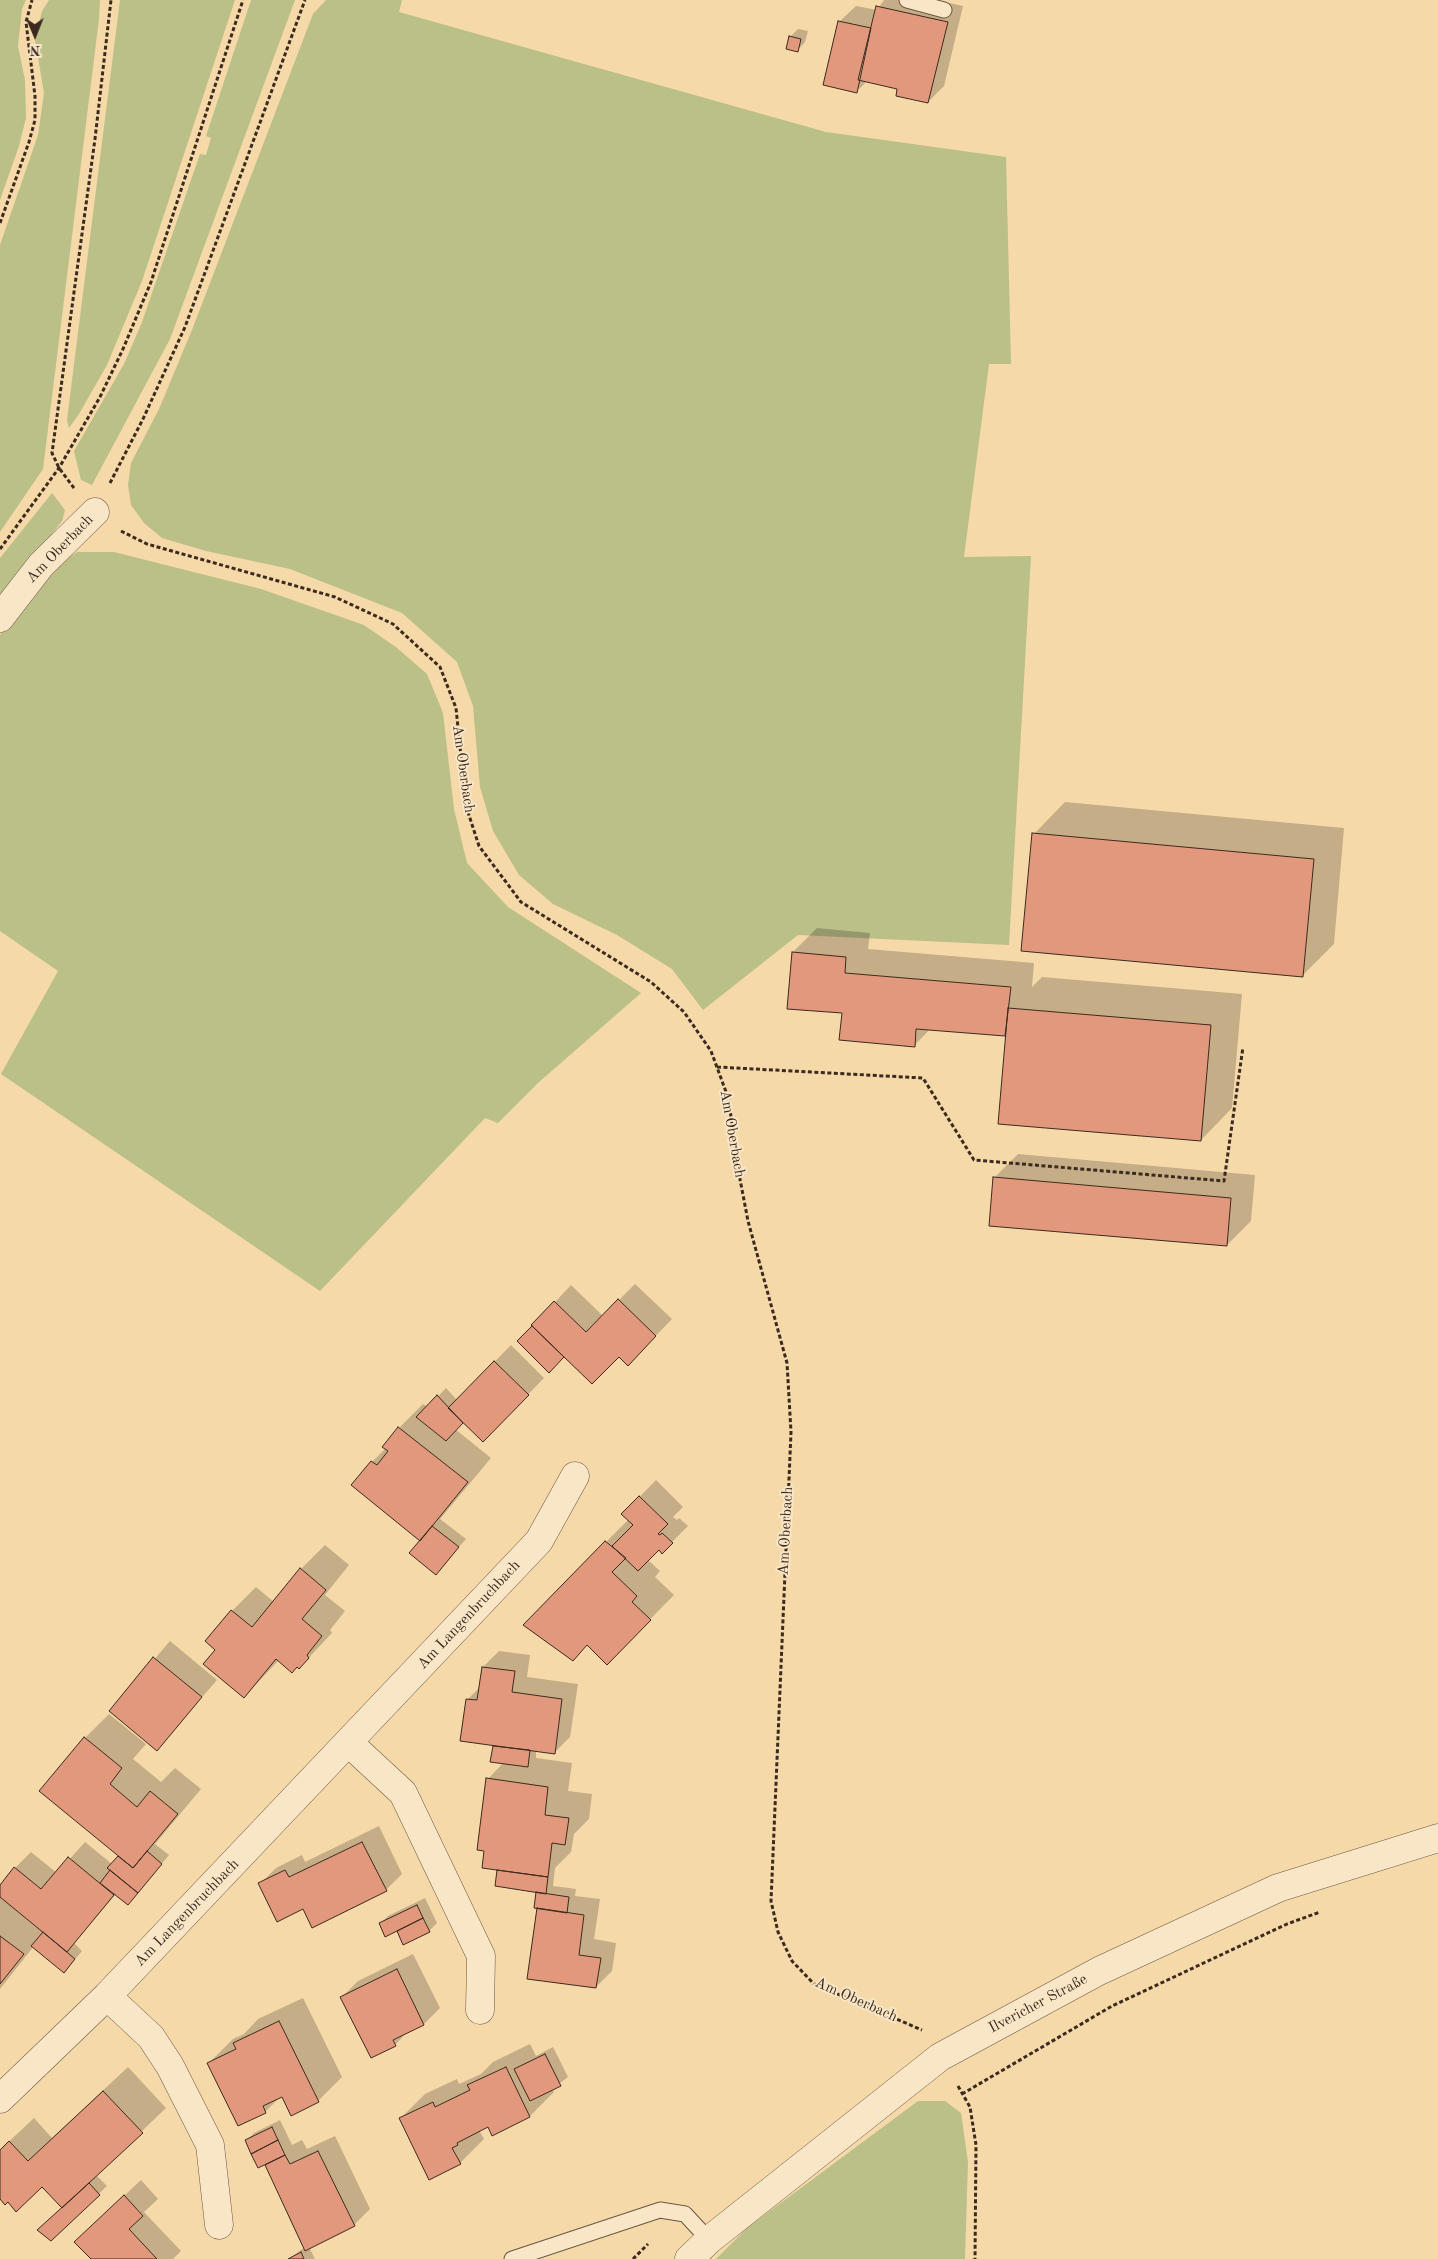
<!DOCTYPE html>
<meta charset="utf-8">
<style>
body{margin:0}
#map{position:relative;width:1438px;height:2259px;overflow:hidden;background:#f5d9a9;font-family:"Old Standard TT",serif}
canvas{display:block}
.north{position:absolute;left:10px;top:10px;width:50px;height:50px;-webkit-text-stroke:4px #f8e6c7;paint-order:stroke;rotate:179deg;font-size:14px;font-weight:700;line-height:20px;text-align:center;color:#3d2a1e}
.north::after{content:'';display:block;margin:auto;width:18px;height:22px;background:#3d2a1e;clip-path:polygon(50% 0,100% 100%,50% 72%,0 100%)}
</style>
<div id="map">
<canvas width="1438" height="2259"></canvas>
<div class="north">N</div>
</div>
<script>
const g = document.querySelector('canvas').getContext('2d');
g.lineJoin = 'round';
function paint(path, color) {
  g.fillStyle = color;
  g.fill(path, 'evenodd');
}
function toPath(rows) {
  const path = new Path2D();
  for (const r of rows) {
    path.moveTo(r[0], r[1]);
    for (let i = 2; i < r.length; i += 2) path.lineTo(r[i], r[i + 1]);
  }
  return path;
}
function strokePath(path, color, width, dash) {
  g.strokeStyle = color;
  g.lineWidth = width;
  g.lineCap = dash ? 'butt' : 'round';
  g.setLineDash(dash || []);
  g.stroke(path);
}
function write(font, color, halo, rows, align = 'center') {
  g.font = font + ' "Old Standard TT",serif';
  g.lineWidth = 4;
  g.setLineDash([]);
  g.textBaseline = 'middle';
  g.strokeStyle = halo;
  g.fillStyle = color;
  for (const [text, x, y, turn = 0] of rows) {
    g.save();
    g.translate(x, y);
    g.rotate((+turn || 0) * Math.PI / 180);
    g.textAlign = isNaN(turn) ? turn : align;
    if (halo) g.strokeText(text, 0, 0);
    g.fillText(text, 0, 0);
    g.restore();
  }
}
const green = toPath([
 [0,0,26,0,22,9,18,46,25,80,26,118,19,146,0,200],
 [49,0,100,0,99,19,43,469,0,532,0,245,38,135,44,93,35,40,42,11],
 [120,0,235,0,142,281,107,365,79,414,69,428,67,420],
 [251,0,295,0,170,339,92,485,81,480,74,451,124,364,142,322,200,154,206,155,211,138,206,136],
 [326,0,402,0,399,12,826,132,1006,157,1011,364,989,364,964,557,1031,556,1009,945,798,935,703,1010,672,969,617,935,553,904,519,875,493,831,480,787,473,706,457,662,402,613,290,569,206,551,162,538,144,523,131,505,128,485,131,463,159,409,192,330,313,14],
 [52,493,65,510,62,521,0,601,0,558],
 [77,552,114,552,261,589,364,625,397,648,427,674,443,713,454,809,467,863,508,907,641,993,538,1083,498,1123,485,1118,320,1291,1,1074,58,971,0,931,0,635,46,572],
 [918,2101,945,2101,961,2113,968,2162,965,2259,716,2259,747,2228]
]);
const shadow = toPath([
 [884,0,936,0,963,6,944,86,928,102,898,88,867,81,856,92,839,22,856,6,877,10],
 [798,29,808,31,805,42,798,50,790,37],
 [1065,802,1344,828,1334,944,1302,976,1034,834],
 [817,928,870,933,868,949,1034,963,1032,987,1042,977,1242,994,1232,1108,1201,1140,1008,1031,1005,1034,931,1028,914,1046,793,952],
 [1018,1154,1255,1175,1251,1221,1227,1245,994,1178],
 [635,1284,672,1319,644,1348,619,1356,564,1356,549,1371,519,1341,571,1285,603,1316],
 [511,1345,544,1378,483,1441,463,1421,455,1429,491,1458,440,1519,466,1539,436,1573,421,1540,372,1462,386,1448,384,1446,399,1428,423,1404,428,1407,446,1388,457,1400],
 [656,1480,683,1507,673,1517,677,1520,679,1518,688,1526,662,1552,659,1548,648,1560,660,1571,655,1577,674,1595,607,1663,606,1542,628,1520,623,1514],
 [325,1545,349,1565,325,1595,345,1611,330,1630,332,1633,299,1668,279,1660,244,1697,217,1649,232,1611,256,1587,274,1602,301,1569],
 [170,1641,217,1680,157,1749,110,1711],
 [499,1651,530,1655,527,1677,578,1684,570,1737,554,1753,536,1750,536,1758,572,1763,568,1791,592,1794,589,1819,574,1834,571,1852,555,1868,553,1886,576,1889,575,1896,600,1899,594,1939,616,1943,612,1971,596,1987,538,1909,538,1891,498,1871,488,1779,504,1762,492,1761,494,1745,467,1700,480,1687,483,1667],
 [109,1714,146,1744,133,1759,161,1782,175,1768,201,1789,155,1844,169,1855,135,1896,116,1894,74,1943,82,1951,72,1963,34,1946,0,1989,0,1887,15,1868,31,1852,57,1873,85,1842,112,1864,120,1855,41,1791,85,1738],
 [379,1826,402,1874,386,1890,304,1908,260,1884,276,1868,302,1855,305,1862],
 [425,1898,437,1923,429,1931,404,1943,397,1929,380,1924,388,1916],
 [413,1954,440,2008,424,2024,409,2030,395,2045,342,1997,358,1981],
 [303,1998,342,2077,318,2101,282,2095,265,2112,239,2125,209,2063,233,2039,244,2034,258,2019],
 [530,2044,536,2056,553,2047,568,2077,552,2089,554,2092,530,2116,493,2134,489,2125,479,2130,484,2139,460,2163,401,2118,425,2094,457,2079,459,2084,481,2074,493,2062],
 [128,2067,166,2108,96,2175,107,2186,51,2239,39,2230,63,2207,43,2185,8,2201,0,2197,0,2150,34,2118,52,2138],
 [280,2120,292,2145,302,2140,307,2149,335,2136,370,2209,354,2225,309,2247,315,2259,289,2259,305,2247,267,2165,271,2161,246,2141,254,2133],
 [141,2180,158,2199,144,2212,181,2251,173,2259,92,2259,92,2226]
]);
const building = toPath([
 [876,6,948,22,928,103,896,96,897,89,858,80,876,6],
 [838,21,871,28,857,93,823,85,838,21],
 [789,36,801,39,798,52,786,49,789,36],
 [1032,833,1314,859,1303,977,1021,951,1032,833],
 [792,952,846,957,845,973,1011,987,1005,1036,916,1029,915,1047,839,1040,842,1013,787,1009,792,952],
 [1008,1008,1211,1025,1201,1141,998,1124,1008,1008],
 [993,1177,1231,1198,1227,1246,989,1226,993,1177],
 [618,1299,656,1336,628,1366,619,1357,592,1384,531,1325,554,1301,586,1332,618,1299],
 [532,1326,564,1357,549,1373,517,1341,532,1326],
 [494,1361,529,1395,483,1442,448,1408,494,1361],
 [437,1395,463,1423,446,1441,416,1417,437,1395],
 [398,1427,468,1482,420,1541,351,1485,371,1461,377,1465,388,1451,382,1447,398,1427],
 [639,1496,668,1524,658,1534,660,1535,662,1533,673,1543,662,1554,659,1550,638,1571,612,1546,633,1525,621,1514,639,1496],
 [432,1526,459,1547,436,1575,409,1553,432,1526],
 [605,1541,626,1558,612,1572,637,1596,632,1602,651,1620,607,1665,587,1645,573,1661,523,1625,605,1541],
 [300,1568,326,1590,302,1619,322,1636,307,1655,309,1658,299,1669,297,1667,292,1673,276,1659,244,1698,203,1664,215,1650,205,1641,231,1610,252,1627,300,1568],
 [153,1657,202,1697,157,1751,109,1711,153,1657],
 [482,1667,515,1671,512,1692,562,1699,555,1754,460,1741,466,1699,477,1700,482,1667],
 [84,1737,122,1768,110,1784,137,1807,150,1791,178,1814,133,1868,39,1791,84,1737],
 [493,1746,530,1750,528,1767,490,1762,493,1746],
 [486,1778,548,1787,545,1815,569,1818,565,1845,552,1843,548,1877,482,1868,484,1851,477,1850,486,1778],
 [362,1842,387,1891,312,1928,303,1909,277,1922,258,1883,285,1870,289,1877,362,1842],
 [147,1851,162,1864,138,1893,107,1868,118,1856,133,1868,147,1851],
 [68,1857,114,1895,67,1952,0,1897,0,1885,14,1867,41,1889,68,1857],
 [110,1870,138,1893,128,1905,100,1883,110,1870],
 [497,1870,548,1877,546,1894,495,1886,497,1870],
 [536,1892,569,1897,567,1913,534,1908,536,1892],
 [417,1905,423,1918,385,1937,379,1923,417,1905],
 [537,1908,584,1915,579,1955,601,1958,596,1988,527,1979,537,1908],
 [423,1918,430,1932,403,1945,397,1931,423,1918],
 [43,1932,75,1959,64,1973,31,1946,43,1932],
 [0,1936,24,1954,0,1984,0,1936],
 [397,1969,424,2025,393,2040,396,2046,371,2058,340,1997,397,1969],
 [279,2021,319,2102,291,2116,282,2097,263,2106,266,2113,238,2126,207,2063,236,2049,233,2043,279,2021],
 [545,2054,561,2086,530,2101,514,2069,545,2054],
 [506,2067,530,2117,492,2136,488,2127,457,2143,458,2145,452,2148,461,2164,429,2180,399,2118,433,2102,435,2107,470,2090,467,2085,506,2067],
 [103,2091,143,2133,62,2208,42,2187,16,2212,8,2202,5,2205,0,2199,0,2150,9,2141,28,2161,103,2091],
 [272,2127,278,2140,251,2154,245,2140,272,2127],
 [278,2140,285,2155,258,2168,251,2154,278,2140],
 [318,2151,355,2226,305,2251,265,2165,285,2155,290,2164,318,2151],
 [89,2183,100,2195,51,2241,37,2230,89,2183],
 [124,2195,143,2216,129,2229,157,2259,91,2259,74,2242,124,2195],
 [301,2252,304,2259,288,2259,301,2252]
]);
const path = toPath([
 [0,223,29,142,35,120,35,96,26,22,32,0],
 [110,483,143,419,185,327,305,0],
 [74,488,59,468,52,453,95,139,111,0],
 [121,531,147,544,335,597,393,624,440,667,456,708,466,806,479,846,521,902,651,982,684,1012,711,1051,729,1100,735,1153,748,1221,787,1363,791,1432,771,1901,778,1932,792,1961,814,1984,922,2030],
 [0,549,59,468,100,397,123,349,151,282,243,0],
 [717,1067,923,1078,974,1160,1224,1181,1243,1047],
 [958,2086,970,2107,976,2145,975,2259],
 [962,2094,1112,2006,1287,1924,1320,1912],
 [633,2259,648,2244]
]);
const service = toPath([
 [907,0,944,10],
 [512,2259,660,2210,685,2214,709,2240]
]);
const minor = toPath([
 [0,618,41,565,95,512],
 [349,1743,403,1793,481,1956,480,2010],
 [107,1996,151,2037,170,2066,210,2145,219,2225],
 [0,2099,107,1996,539,1541,575,1476]
]);
const tertiary = toPath([
 [689,2259,709,2240,940,2057,1099,1971,1278,1888,1438,1838]
]);
const streetNames = [
 ["Am Oberbach",60,549,-46],
 ["Am Oberbach",463,769,82],
 ["Am Oberbach",732,1134,80],
 ["Am Oberbach",786,1531,-87],
 ["Am Langenbruchbach",469,1615,-47],
 ["Am Langenbruchbach",187,1913,-46],
 ["Am Oberbach",856,2000,24],
 ["Ilvericher Straße",1038,2004,-28]
];
paint(green, '#bbbf88');
paint(shadow, '#0003');
paint(building, '#e1987c');
strokePath(building, '#3d2a1e', 1);
strokePath(service, '#6b5641', 17);
strokePath(minor, '#6b5641', 29);
strokePath(tertiary, '#6b5641', 29);
strokePath(path, '#3d2a1e', 3, [4, 2.5]);
strokePath(service, '#f8e6c7', 15);
strokePath(minor, '#f8e6c7', 28);
strokePath(tertiary, '#f8e6c7', 28);
write('15px', '#3d2a1e', '#f8e6c7', streetNames);
</script>
